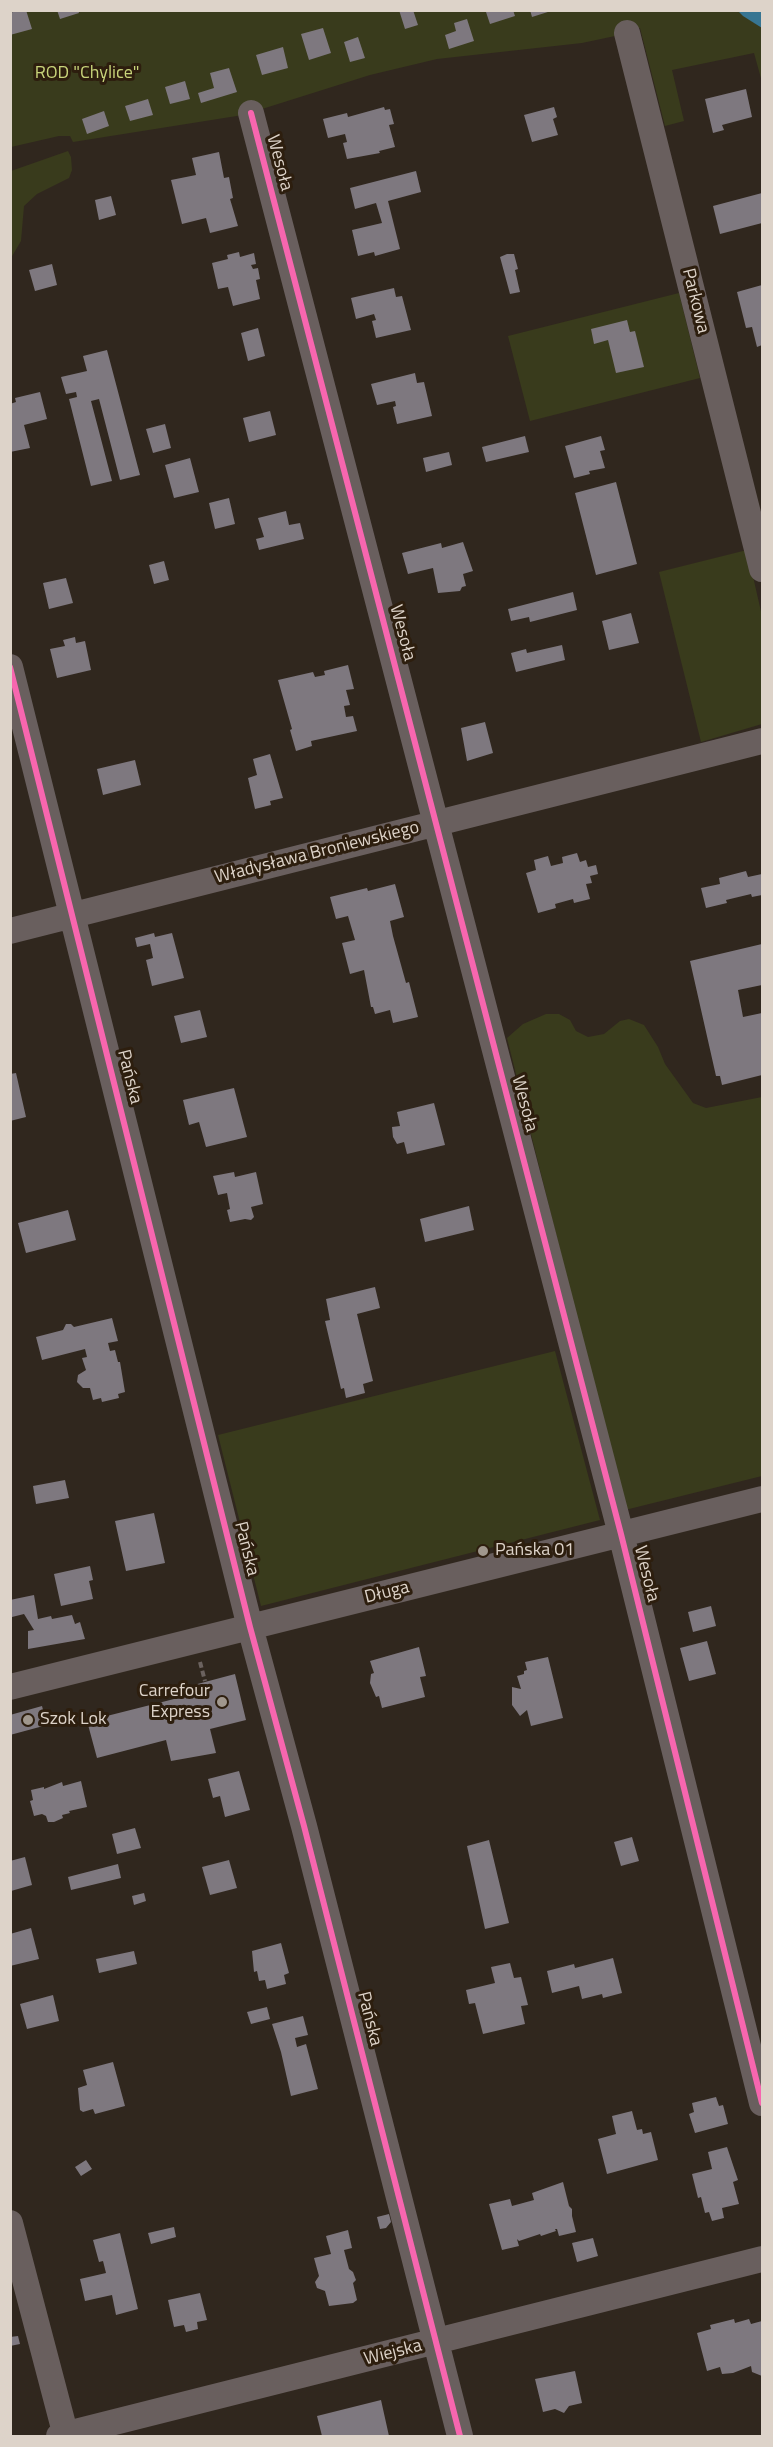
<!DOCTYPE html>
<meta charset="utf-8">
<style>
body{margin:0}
#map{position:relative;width:773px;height:2447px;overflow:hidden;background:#30271e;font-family:"Titillium Web",sans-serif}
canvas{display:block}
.frame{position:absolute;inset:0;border:12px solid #ddd3c9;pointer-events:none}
</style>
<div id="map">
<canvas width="773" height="2447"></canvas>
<div class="frame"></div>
</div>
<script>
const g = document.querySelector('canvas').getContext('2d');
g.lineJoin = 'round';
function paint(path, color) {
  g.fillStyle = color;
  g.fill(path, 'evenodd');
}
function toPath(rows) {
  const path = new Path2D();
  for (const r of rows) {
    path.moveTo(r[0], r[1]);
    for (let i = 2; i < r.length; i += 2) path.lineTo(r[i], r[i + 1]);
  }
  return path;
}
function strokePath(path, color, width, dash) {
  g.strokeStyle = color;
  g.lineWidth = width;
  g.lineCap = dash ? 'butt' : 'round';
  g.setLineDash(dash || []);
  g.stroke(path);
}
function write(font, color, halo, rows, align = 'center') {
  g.font = font + ' "Titillium Web",sans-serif';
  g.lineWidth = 6;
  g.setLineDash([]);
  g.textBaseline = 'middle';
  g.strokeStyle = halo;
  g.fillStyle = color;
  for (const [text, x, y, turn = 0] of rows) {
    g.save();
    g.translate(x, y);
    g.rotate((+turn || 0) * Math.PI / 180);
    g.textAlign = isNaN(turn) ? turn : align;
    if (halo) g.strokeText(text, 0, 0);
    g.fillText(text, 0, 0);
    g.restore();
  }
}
const green = toPath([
 [10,11,738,11,762,28,762,82,754,53,672,70,684,121,665,126,640,28,615,36,582,43,437,59,370,75,243,115,73,142,70,136,59,136,11,147],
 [68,151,71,157,72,170,69,178,37,194,24,206,21,241,11,258,11,171],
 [679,293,700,378,530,421,508,336],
 [747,550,762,616,762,724,701,742,659,572],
 [546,1014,559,1014,570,1020,576,1031,588,1037,604,1034,620,1021,629,1019,644,1025,658,1047,665,1064,693,1103,706,1108,762,1097,762,1476,625,1510,507,1038,523,1024],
 [555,1351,600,1520,261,1606,218,1435]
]);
const water = toPath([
 [738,11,762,11,762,28,743,16]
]);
const building = toPath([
 [19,10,26,10,32,29,10,35,10,13],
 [57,10,78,10,79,13,60,19],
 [399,10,413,10,418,25,405,29],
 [491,10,513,10,515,16,490,24,486,12],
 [530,10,551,10,551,11,532,17],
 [467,19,474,41,449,49,445,35,456,31,454,23],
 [323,28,331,53,309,60,301,34],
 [358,37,365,58,350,62,344,42],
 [283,47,288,68,262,75,256,55],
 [229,68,237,92,201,103,198,93,214,88,210,73],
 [185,81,190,99,170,104,165,87],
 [746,89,752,117,722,125,724,130,713,133,705,99],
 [148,99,153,115,130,121,125,106],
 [384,107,385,110,390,109,394,124,389,125,395,147,379,151,380,153,347,159,343,143,347,142,345,134,328,138,323,119,347,113,348,117],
 [554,107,557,117,553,119,558,135,532,142,524,115],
 [104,111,109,126,87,134,82,119],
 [219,152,224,178,229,177,233,198,230,199,238,226,210,233,206,218,182,224,171,180,196,175,192,158],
 [416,171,421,192,388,201,400,249,375,256,374,252,358,256,352,230,382,223,376,203,355,209,350,188],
 [762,193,762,223,720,234,713,206],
 [111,196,116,215,99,220,95,200],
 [239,252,240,257,254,253,256,264,251,265,253,269,258,268,260,279,256,280,260,299,233,306,228,287,218,289,212,263,228,259,227,255],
 [507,254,514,254,518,269,515,270,520,292,510,294,500,257],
 [52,264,57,285,35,291,29,270],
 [762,285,762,345,757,347,752,327,746,328,737,292],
 [394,288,396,297,402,296,411,330,376,338,372,321,376,320,374,314,356,319,351,298],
 [627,320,630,332,635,331,644,367,616,373,608,340,594,344,591,329],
 [258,328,265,356,248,361,241,333],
 [107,350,140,475,120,480,99,399,91,401,112,481,91,486,69,399,77,397,76,392,66,394,61,377,87,371,83,356],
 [415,373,417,383,424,382,432,416,397,424,393,407,396,406,395,401,377,405,371,384],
 [40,392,47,419,24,425,30,448,10,452,10,404,16,402,15,398],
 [270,411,276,435,249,442,243,418],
 [165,424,171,448,153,453,146,429],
 [525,436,529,452,486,462,482,447],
 [601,436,605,450,600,451,605,468,589,471,590,474,574,478,565,446],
 [449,452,452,465,426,472,423,458],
 [190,458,199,492,174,498,165,465],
 [616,482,637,564,596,575,575,493],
 [229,498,235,524,215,529,209,503],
 [286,511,289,525,300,523,304,539,259,550,256,539,264,537,258,518],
 [463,542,473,571,463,574,466,586,462,587,460,591,438,593,433,568,408,574,402,553,441,543,442,548],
 [164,561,169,580,154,584,149,565],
 [66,578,73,603,49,609,43,583],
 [573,592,577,610,530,622,529,617,511,621,508,609],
 [631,613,639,643,609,650,602,621],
 [75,637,76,643,85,641,91,670,57,678,50,649,65,646,63,640],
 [562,645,565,660,516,672,511,653,526,649,527,653],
 [348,665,354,689,346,690,350,705,344,706,346,717,353,716,357,731,311,741,312,746,296,751,290,730,292,729,278,680,313,672,315,677,325,675,324,671],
 [485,722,493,753,467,761,461,728],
 [270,754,283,798,270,801,271,805,255,809,248,778,257,775,253,759],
 [135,760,141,785,103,795,97,769],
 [577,853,580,862,586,860,588,867,596,865,598,874,590,876,592,883,586,884,590,899,574,903,573,899,555,904,556,908,538,913,526,873,536,870,534,860,548,856,551,866,563,863,562,857],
 [746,871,748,877,762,874,762,895,752,897,751,894,726,900,727,903,706,908,701,888,720,884,719,878],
 [395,884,404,917,390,921,393,936,406,983,409,982,418,1017,393,1023,390,1010,375,1014,373,1007,371,1007,364,970,350,974,342,943,355,940,348,916,336,919,330,897,367,888,368,891],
 [154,933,155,937,172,933,184,978,152,986,146,960,153,958,150,944,137,947,135,938],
 [762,944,762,985,738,990,743,1017,762,1013,762,1075,722,1085,720,1076,716,1076,690,961],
 [200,1010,207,1037,181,1043,174,1016],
 [16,1073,26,1117,10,1121,10,1074],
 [234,1088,247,1137,206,1147,199,1122,189,1125,183,1100],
 [434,1103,445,1145,407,1154,404,1142,397,1144,393,1137,392,1127,400,1126,397,1112],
 [234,1172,235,1177,256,1172,263,1204,251,1207,254,1217,251,1220,245,1219,230,1222,227,1210,230,1209,227,1193,218,1195,213,1176],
 [469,1206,474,1230,425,1242,420,1219],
 [68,1210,76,1240,26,1253,18,1223],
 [375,1287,380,1308,357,1314,373,1381,363,1384,365,1393,346,1398,344,1388,341,1389,325,1321,330,1320,326,1299],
 [112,1318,118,1341,108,1343,110,1351,115,1350,118,1362,120,1362,125,1392,118,1394,119,1398,102,1402,101,1398,93,1400,90,1388,83,1388,77,1382,78,1375,86,1370,82,1358,87,1357,85,1349,42,1360,36,1337,63,1330,66,1324,71,1324,74,1327],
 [65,1480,69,1498,36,1504,33,1486],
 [154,1513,165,1563,126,1571,115,1521],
 [90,1566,93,1580,89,1581,93,1599,61,1606,54,1574],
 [34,1595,38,1619,51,1616,52,1619,72,1615,75,1624,80,1622,85,1639,28,1649,28,1631,34,1630,24,1614,12,1617,10,1600],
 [711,1606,716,1626,693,1632,688,1612],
 [707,1641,716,1674,689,1681,680,1648],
 [419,1647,426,1676,420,1677,425,1697,382,1708,379,1696,376,1697,370,1683,371,1674,374,1673,370,1661],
 [548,1657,563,1718,531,1726,527,1710,520,1716,512,1705,512,1687,521,1689,517,1676,524,1674,524,1671,527,1670,525,1662],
 [235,1674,246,1720,210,1729,216,1753,171,1761,166,1740,97,1758,87,1721,178,1698,175,1690],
 [42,1706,47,1725,10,1735,10,1715],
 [239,1771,250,1810,225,1817,220,1796,213,1798,208,1779],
 [81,1781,87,1807,69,1811,70,1813,62,1815,63,1818,54,1822,48,1822,46,1816,42,1814,34,1816,30,1801,33,1800,31,1790,44,1787,44,1789,62,1782,63,1786],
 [135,1828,141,1848,117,1854,112,1834],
 [632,1837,639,1861,621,1866,614,1842],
 [489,1840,509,1923,485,1929,467,1846],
 [25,1857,32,1885,11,1891,10,1861],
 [229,1860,237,1888,210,1895,202,1867],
 [118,1864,121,1878,71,1890,68,1877],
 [144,1893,146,1901,134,1905,132,1896],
 [31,1928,39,1959,10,1966,10,1934],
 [281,1943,289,1973,284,1975,286,1984,267,1989,265,1980,259,1981,257,1971,254,1972,252,1951],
 [134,1951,137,1964,99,1973,96,1959],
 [613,1958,622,1993,603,1998,602,1994,582,1999,579,1986,552,1993,547,1971,574,1964,575,1968],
 [510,1963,514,1978,521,1977,528,2005,521,2006,525,2024,483,2034,475,2003,469,2004,466,1990,495,1983,491,1967],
 [53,1995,59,2021,27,2029,20,2004],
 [267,2007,270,2019,251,2024,247,2012],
 [303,2016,308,2035,295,2038,297,2047,306,2044,318,2089,291,2096,281,2052,272,2024],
 [113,2062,125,2106,95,2114,93,2109,83,2112,80,2110,78,2088,87,2085,83,2070],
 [716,2097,719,2106,723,2105,728,2124,695,2133,689,2114,694,2112,692,2103],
 [632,2111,637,2130,642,2129,643,2134,651,2132,658,2160,607,2174,598,2139,616,2134,612,2116],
 [727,2147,738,2180,733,2182,739,2204,722,2208,724,2218,712,2221,709,2212,705,2213,701,2197,698,2198,692,2174,712,2169,708,2152],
 [86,2160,92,2169,81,2176,75,2167],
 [563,2182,569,2206,572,2209,572,2216,576,2232,559,2236,557,2229,555,2229,556,2231,541,2236,540,2234,519,2241,517,2239,519,2246,502,2250,489,2204,510,2199,512,2206,534,2200,532,2193],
 [389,2214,391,2222,386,2228,380,2229,377,2217],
 [174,2227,176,2237,151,2244,148,2233],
 [348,2230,352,2248,344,2250,349,2269,353,2272,356,2280,353,2283,357,2300,353,2303,329,2306,325,2291,317,2288,315,2282,319,2276,314,2258,331,2254,326,2236],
 [120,2233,138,2309,116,2315,112,2295,85,2301,80,2279,106,2273,103,2261,99,2262,93,2240],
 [593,2238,598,2256,577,2262,572,2243],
 [200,2293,207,2320,197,2322,198,2329,186,2332,184,2325,174,2327,168,2300],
 [734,2319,735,2323,749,2319,751,2324,762,2321,762,2376,752,2372,751,2366,733,2373,722,2374,720,2367,707,2371,697,2333,711,2329,710,2325],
 [18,2336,20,2344,10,2346,10,2337],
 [575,2371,582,2403,569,2406,564,2413,555,2409,543,2412,535,2379],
 [381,2400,389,2436,322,2436,317,2416]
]);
const path = toPath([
 [200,1662,205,1681]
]);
const minor = toPath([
 [627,33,762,569],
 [251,113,621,1534,762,2103],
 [10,667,250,1627,304,1826,460,2436],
 [10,931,762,741],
 [10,1687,762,1499],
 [10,2223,66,2436],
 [59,2436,762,2259]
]);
const cycleway = toPath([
 [251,113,621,1534,762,2103],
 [10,667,250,1627,304,1826,460,2436]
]);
const markers = [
 [483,1551,6,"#a0978d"],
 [222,1702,6,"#a0978d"],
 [28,1720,6,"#a0978d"]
];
const parkNames = [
 ["ROD \"Chylice\"",87,74]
];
const streetNames = [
 ["Wesoła",279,163,75],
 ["Parkowa",695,301,76],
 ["Wesoła",402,633,75],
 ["Władysława Broniewskiego",317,853,-14],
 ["Pańska",129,1077,76],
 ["Wesoła",524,1104,75],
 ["Pańska",246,1549,76],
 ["Wesoła",646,1574,76],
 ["Długa",387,1593,-14],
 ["Pańska",369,2019,76],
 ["Wiejska",393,2353,-14]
];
const poiNames = [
 ["Pańska 01",495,1551],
 ["Carrefour",210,1692,"right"],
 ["Express",210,1713,"right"],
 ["Szok Lok",40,1720]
];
paint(green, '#393b1c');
paint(water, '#377592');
paint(building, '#7e787f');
strokePath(path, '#6b625f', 4, [6, 3]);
strokePath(minor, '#695f5e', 26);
strokePath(cycleway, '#f766af', 6);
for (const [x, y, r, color] of markers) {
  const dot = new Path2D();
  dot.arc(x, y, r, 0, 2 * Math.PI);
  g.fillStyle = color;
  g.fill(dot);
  strokePath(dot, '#2d1e0e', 2);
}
write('18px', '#c8d47a', '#2d1e0e', parkNames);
write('18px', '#ddd3c9', '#2d1e0e', streetNames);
write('18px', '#ddd3c9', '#2d1e0e', poiNames, 'left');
</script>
